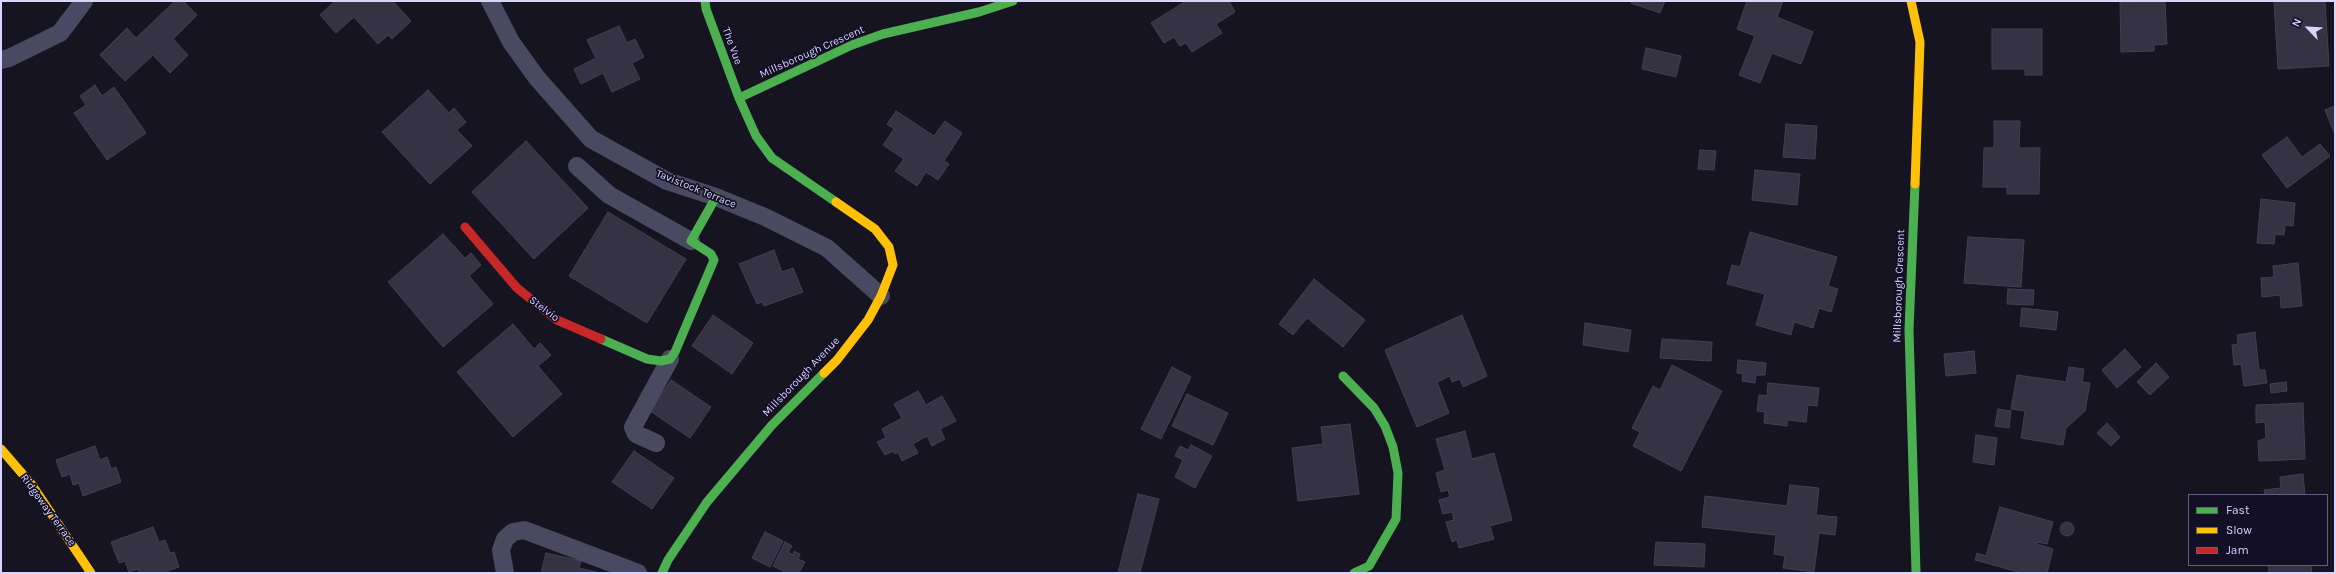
<!DOCTYPE html>
<style>
body{margin:0}
#map{position:relative;width:2336px;height:574px;overflow:hidden;background:#161421;font-family:Karla,sans-serif}
canvas{display:block}
.frame{position:absolute;inset:0;border:2px solid #d9d4ff;pointer-events:none}
.legend{position:absolute;left:2188px;top:494px;width:140px;height:72px;box-sizing:border-box;background:#130f26;border:1px solid #625e7d;margin:0;padding:5px 7px;list-style:none;font-size:12px;color:#d9d4ff}
.legend li{display:flex;align-items:center;gap:8px;height:20px}
.legend b{width:20px;border:1px solid #625e7d}
.north{position:absolute;left:2288px;top:8px;width:40px;height:40px;-webkit-text-stroke:3px #130f26;paint-order:stroke;rotate:295deg;font-size:11px;font-weight:700;line-height:16px;text-align:center;color:#d9d4ff}
.north::after{content:'';display:block;margin:auto;width:14px;height:18px;background:#d9d4ff;clip-path:polygon(50% 0,100% 100%,50% 72%,0 100%)}
</style>
<div id="map">
<canvas width="2336" height="574"></canvas>
<div class="frame"></div>
<ul class="legend">
<li><b style="height:5px;background:#4caf50"></b>Fast</li>
<li><b style="height:5px;background:#ffc107"></b>Slow</li>
<li><b style="height:5px;background:#c62828"></b>Jam</li>
</ul>
<div class="north">N</div>
</div>
<script>
const g = document.querySelector('canvas').getContext('2d');
g.lineJoin = 'round';
function paint(path, color) {
  g.fillStyle = color;
  g.fill(path, 'evenodd');
}
function toPath(rows) {
  const path = new Path2D();
  for (const r of rows) {
    if (r.length === 3) {
      path.moveTo(r[0] + r[2], r[1]);
      path.arc(r[0], r[1], r[2], 0, 2 * Math.PI);
      continue;
    }
    path.moveTo(r[0], r[1]);
    for (let i = 2; i < r.length; i += 2) path.lineTo(r[i], r[i + 1]);
  }
  return path;
}
function strokePath(path, color, width, dash) {
  g.strokeStyle = color;
  g.lineWidth = width;
  g.lineCap = dash ? 'butt' : 'round';
  g.setLineDash(dash || []);
  g.stroke(path);
}
function write(font, color, halo, rows, align = 'center') {
  g.font = font + ' Karla,sans-serif';
  g.lineWidth = 3.5;
  g.setLineDash([]);
  g.textBaseline = 'middle';
  g.strokeStyle = halo;
  g.fillStyle = color;
  for (const [text, x, y, turn = 0] of rows) {
    g.save();
    g.translate(x, y);
    g.rotate((+turn || 0) * Math.PI / 180);
    g.textAlign = isNaN(turn) ? turn : align;
    if (halo) g.strokeText(text, 0, 0);
    g.fillText(text, 0, 0);
    g.restore();
  }
}
const building = toPath([
 [175,1,183,1,197,15,173,39,188,55,170,73,153,55,125,81,100,55,127,28,136,38,175,1],
 [335,1,393,1,411,21,392,39,388,35,378,44,354,17,336,33,320,15,335,1],
 [1186,1,1229,1,1235,12,1216,24,1222,33,1192,52,1186,43,1180,46,1174,37,1164,43,1151,23,1186,1],
 [1632,1,1665,1,1660,13,1631,3,1632,1],
 [1747,1,1783,1,1777,17,1813,32,1801,64,1772,53,1760,83,1739,75,1755,36,1737,29,1747,1],
 [2165,1,2167,44,2154,45,2154,51,2121,52,2120,2,2165,1],
 [2274,1,2325,1,2329,66,2278,69,2274,1],
 [619,26,627,43,635,39,644,57,632,63,640,79,612,92,603,73,581,84,574,69,596,58,587,40,619,26],
 [1992,29,2042,29,2042,75,2025,75,2025,69,1992,69,1992,29],
 [1646,48,1681,56,1676,77,1642,69,1646,48],
 [95,85,102,96,114,87,146,133,107,160,74,113,86,105,80,96,95,85],
 [428,90,449,113,454,108,466,122,457,130,472,146,430,184,382,132,428,90],
 [2335,106,2335,135,2325,110,2335,106],
 [896,111,934,136,945,121,962,133,944,161,949,164,938,180,926,172,917,186,895,171,904,159,883,145,894,129,887,124,896,111],
 [1994,121,2020,121,2019,148,2040,148,2039,194,2007,194,2007,187,1983,187,1984,148,1994,148,1994,121],
 [1786,124,1817,126,1815,159,1783,157,1786,124],
 [2287,137,2302,157,2320,144,2330,156,2287,188,2262,155,2287,137],
 [526,141,588,208,534,259,472,192,526,141],
 [1700,150,1716,151,1714,170,1698,169,1700,150],
 [1755,170,1800,174,1797,205,1752,200,1755,170],
 [2261,199,2295,203,2293,226,2285,225,2284,235,2275,234,2274,244,2257,243,2261,199],
 [608,212,686,259,647,323,569,276,608,212],
 [1750,232,1837,257,1828,286,1838,289,1831,312,1819,308,1813,328,1794,322,1791,335,1756,325,1765,294,1727,284,1732,265,1740,267,1750,232],
 [443,234,465,258,471,253,481,265,469,276,493,304,443,347,388,282,443,234],
 [1968,237,2024,240,2021,287,1964,283,1968,237],
 [774,250,782,272,793,268,803,292,764,306,762,302,757,304,739,264,774,250],
 [2298,263,2302,306,2281,308,2280,295,2262,297,2261,278,2274,277,2273,266,2298,263],
 [1314,279,1365,320,1343,347,1307,318,1293,335,1279,324,1314,279],
 [2008,289,2034,290,2033,305,2007,304,2008,289],
 [2022,308,2058,312,2056,330,2020,326,2022,308],
 [713,315,753,343,732,374,692,346,713,315],
 [1462,315,1487,376,1463,387,1460,379,1452,382,1450,376,1437,382,1449,413,1417,427,1385,350,1462,315],
 [1585,323,1631,330,1628,352,1583,345,1585,323],
 [513,324,534,349,540,343,551,355,538,366,562,394,513,437,457,372,513,324],
 [2255,332,2259,370,2265,370,2267,383,2244,386,2241,364,2234,365,2232,345,2238,344,2237,335,2255,332],
 [1662,339,1712,342,1711,361,1660,358,1662,339],
 [2125,349,2141,367,2117,388,2102,370,2125,349],
 [1974,351,1976,373,1946,376,1944,354,1974,351],
 [1738,360,1766,363,1765,375,1756,375,1755,383,1742,381,1743,374,1737,373,1738,360],
 [2156,363,2169,377,2150,395,2137,382,2156,363],
 [1672,365,1722,391,1681,471,1633,446,1640,432,1632,428,1653,386,1660,390,1672,365],
 [1172,367,1191,377,1161,439,1141,429,1172,367],
 [2069,367,2084,369,2082,382,2090,383,2085,411,2066,428,2063,445,2021,438,2025,411,2011,409,2017,375,2066,382,2069,367],
 [671,380,711,407,690,438,650,411,671,380],
 [2286,382,2287,391,2271,393,2270,384,2286,382],
 [1768,383,1819,388,1817,406,1808,405,1806,422,1787,420,1787,426,1764,423,1765,412,1757,411,1759,395,1767,396,1768,383],
 [918,391,926,405,942,396,956,421,940,429,945,439,932,446,927,436,913,444,918,453,902,461,898,452,895,454,893,451,885,455,877,442,886,438,882,429,902,418,894,404,918,391],
 [1187,394,1228,413,1213,445,1172,426,1187,394],
 [2303,403,2305,459,2259,461,2258,441,2266,438,2265,422,2256,423,2256,405,2303,403],
 [1998,409,2011,411,2009,428,1995,426,1998,409],
 [2107,423,2120,437,2111,446,2097,433,2107,423],
 [1350,424,1359,494,1298,501,1292,448,1323,444,1321,427,1350,424],
 [1465,431,1472,459,1494,453,1512,520,1490,526,1494,539,1459,548,1457,540,1452,542,1446,522,1454,520,1452,512,1443,514,1439,500,1450,497,1448,490,1441,492,1436,473,1445,470,1436,439,1465,431],
 [1976,435,1997,438,1994,465,1973,462,1976,435],
 [1191,445,1212,456,1195,488,1175,477,1183,460,1175,456,1180,446,1188,450,1191,445],
 [95,446,100,460,107,457,111,469,116,467,121,482,83,496,79,483,73,485,70,474,62,477,56,460,95,446],
 [634,451,674,478,652,509,612,482,634,451],
 [2303,474,2305,495,2265,495,2264,490,2281,488,2280,477,2303,474],
 [1790,485,1819,488,1816,515,1837,517,1835,535,1819,533,1814,572,1783,568,1785,556,1774,554,1776,535,1702,527,1705,496,1787,506,1790,485],
 [1138,494,1159,499,1140,573,1118,573,1138,494],
 [2000,507,2053,522,2047,544,2037,542,2037,544,2053,549,2047,573,2022,573,1975,560,1977,553,1986,556,2000,507],
 [2067,529,7],
 [153,527,159,542,165,540,170,553,174,552,179,567,162,573,139,573,138,569,129,572,125,561,119,563,111,542,153,527],
 [765,532,783,541,770,567,752,558,765,532],
 [785,542,792,546,788,552,793,555,794,551,800,554,798,559,805,562,799,573,787,573,773,566,785,542],
 [1656,542,1705,544,1704,567,1654,565,1656,542],
 [546,553,581,561,579,568,601,573,541,573,546,553],
 [2268,565,2311,565,2312,573,2269,573,2268,565]
]);
const street = toPath([
 [490,1,511,42,537,78,591,139,667,181,716,197,765,217,827,248,881,296],
 [1,60,9,58,60,33,84,1],
 [577,166,609,195,691,241],
 [656,443,636,434,633,427,670,359],
 [505,573,501,550,505,539,513,532,524,530,638,573]
]);
const fast = toPath([
 [705,1,706,9,739,98,756,136,772,158,836,202],
 [739,98,852,45,883,34,979,12,1013,1],
 [1915,184,1909,330,1916,573],
 [601,339,647,359,661,361,670,359,675,352,714,260,711,254,691,241,716,197],
 [1343,376,1374,408,1385,426,1393,447,1398,473,1396,519,1369,566,1354,573],
 [662,573,668,560,707,502,772,425,824,373]
]);
const slow = toPath([
 [1911,1,1920,42,1915,184],
 [824,373,837,360,868,320,881,296,893,265,889,247,875,229,836,202],
 [1,449,32,485,91,573]
]);
const jam = toPath([
 [465,227,517,288,557,320,601,339]
]);
const streetNames = [
 ["The Vue",732,46,70],
 ["Millsborough Crescent",812,52,-24],
 ["Tavistock Terrace",696,189,22],
 ["Millsborough Crescent",1899,286,-88],
 ["Stelvio",544,309,37],
 ["Millsborough Avenue",801,377,-46],
 ["Ridgeway Terrace",48,510,54]
];
paint(building, '#343243');
strokePath(building, '#433f54', 1);
strokePath(street, '#4a4962', 18);
strokePath(fast, '#4caf50', 9);
strokePath(slow, '#ffc107', 9);
strokePath(jam, '#c62828', 9);
write('11px', '#d9d4ff', '#130f26', streetNames);
</script>
